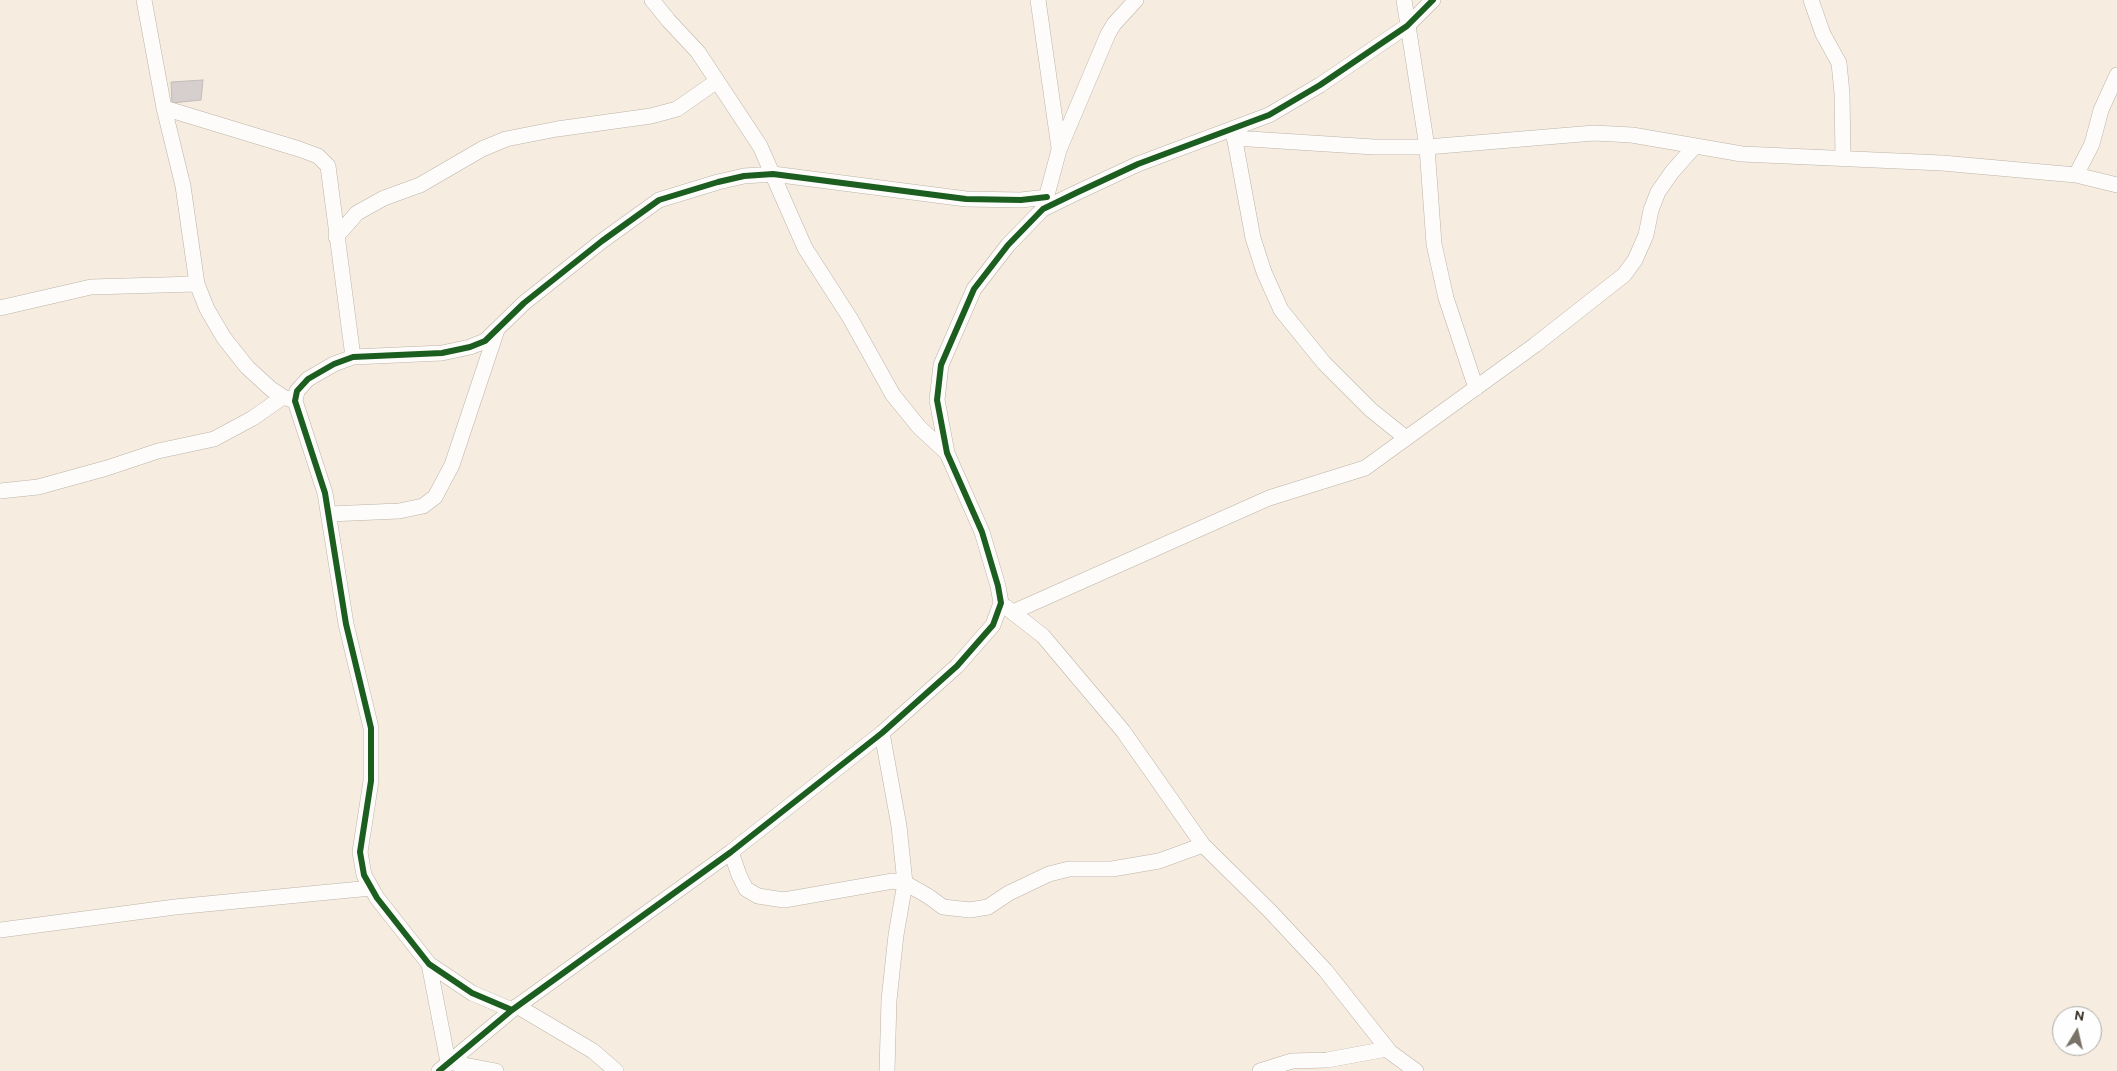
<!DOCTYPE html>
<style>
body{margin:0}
#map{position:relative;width:2117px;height:1071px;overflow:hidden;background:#f6ede0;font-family:Overpass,sans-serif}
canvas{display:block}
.north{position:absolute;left:2052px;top:1006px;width:50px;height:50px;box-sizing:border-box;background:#fdfefd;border:1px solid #adaba6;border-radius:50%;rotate:9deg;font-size:14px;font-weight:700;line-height:20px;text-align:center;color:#362f24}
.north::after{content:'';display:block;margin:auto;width:18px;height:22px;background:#797266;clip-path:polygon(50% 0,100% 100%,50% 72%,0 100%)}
</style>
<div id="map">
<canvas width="2117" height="1071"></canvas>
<div class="north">N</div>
</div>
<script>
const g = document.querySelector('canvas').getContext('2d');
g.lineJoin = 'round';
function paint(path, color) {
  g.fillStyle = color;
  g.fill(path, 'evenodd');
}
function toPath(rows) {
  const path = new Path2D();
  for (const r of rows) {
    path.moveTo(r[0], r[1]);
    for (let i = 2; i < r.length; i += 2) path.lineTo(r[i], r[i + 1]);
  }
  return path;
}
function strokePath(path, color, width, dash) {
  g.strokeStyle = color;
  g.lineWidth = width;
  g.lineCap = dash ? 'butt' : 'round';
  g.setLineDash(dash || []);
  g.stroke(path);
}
const building = toPath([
 [203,80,201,100,172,103,171,82,203,80]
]);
const minor = toPath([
 [144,0,164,108,183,186,197,284,207,309,224,338,247,367,271,389,283,397,295,401],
 [652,0,669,21,698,52,760,146,805,248,850,318,893,395,919,427,947,453],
 [1038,0,1059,148],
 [1404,0,1427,147,1434,244,1446,298,1476,388],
 [1811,0,1823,34,1839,63,1842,93,1843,157],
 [164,108,299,149,318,156,328,166,353,357],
 [1233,130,1253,238,1264,272,1281,310,1324,363,1371,410,1406,438],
 [1234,138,1374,147,1427,147,1594,133,1632,135,1742,154,1942,163,2076,175,2117,185],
 [2076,175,2092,144,2101,110,2117,75],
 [1044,206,1059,150,1108,34,1114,24,1136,0],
 [336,237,357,213,384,198,420,185,482,149,506,139,557,129,651,116,677,109,717,81],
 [0,308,91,287,197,284],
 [0,491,38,487,107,468,158,451,214,439,253,418,283,397],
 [329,514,399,511,423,506,435,497,452,465,497,330],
 [1006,607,1043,636,1123,731,1203,845,1270,911,1325,970,1390,1052,1416,1071],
 [1013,612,1269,498,1365,468,1535,345,1624,275,1635,260,1646,235,1651,210,1658,192,1672,172,1695,146],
 [882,733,899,826,905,883,896,935,889,1000,887,1071],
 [731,852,739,875,746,889,758,896,784,900,893,881,905,883,928,896,943,907,970,910,988,907,1009,893,1049,874,1069,869,1112,869,1159,861,1203,845],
 [0,930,175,907,371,888],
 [429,964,448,1062,496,1071],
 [517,1006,593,1051,616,1071],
 [512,1010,472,993,429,964,377,898,364,875,360,852,371,781,371,728,346,624,325,493,295,401,297,391,308,379,334,364,353,357,442,353,470,347,485,341,524,303,602,241,659,200,718,182,744,176,773,174,966,199,1021,200,1047,197],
 [439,1071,512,1010,731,852,882,733,957,666,993,625,1001,603,998,586,982,532,947,453,937,400,941,365,974,289,1008,245,1043,209,1078,192,1138,164,1269,115,1320,85,1407,26,1433,0],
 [1260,1071,1292,1061,1327,1060,1387,1049]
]);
const cycleway = toPath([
 [512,1010,472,993,429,964,377,898,364,875,360,852,371,781,371,728,346,624,325,493,295,401,297,391,308,379,334,364,353,357,442,353,470,347,485,341,524,303,602,241,659,200,718,182,744,176,773,174,966,199,1021,200,1047,197],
 [439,1071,512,1010,731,852,882,733,957,666,993,625,1001,603,998,586,982,532,947,453,937,400,941,365,974,289,1008,245,1043,209,1078,192,1138,164,1269,115,1320,85,1407,26,1433,0]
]);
paint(building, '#d7cfce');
strokePath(building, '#c3bbba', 1);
strokePath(minor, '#bbb3a8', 16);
strokePath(minor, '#fefcfa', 15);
strokePath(cycleway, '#1b5e20', 6);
</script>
